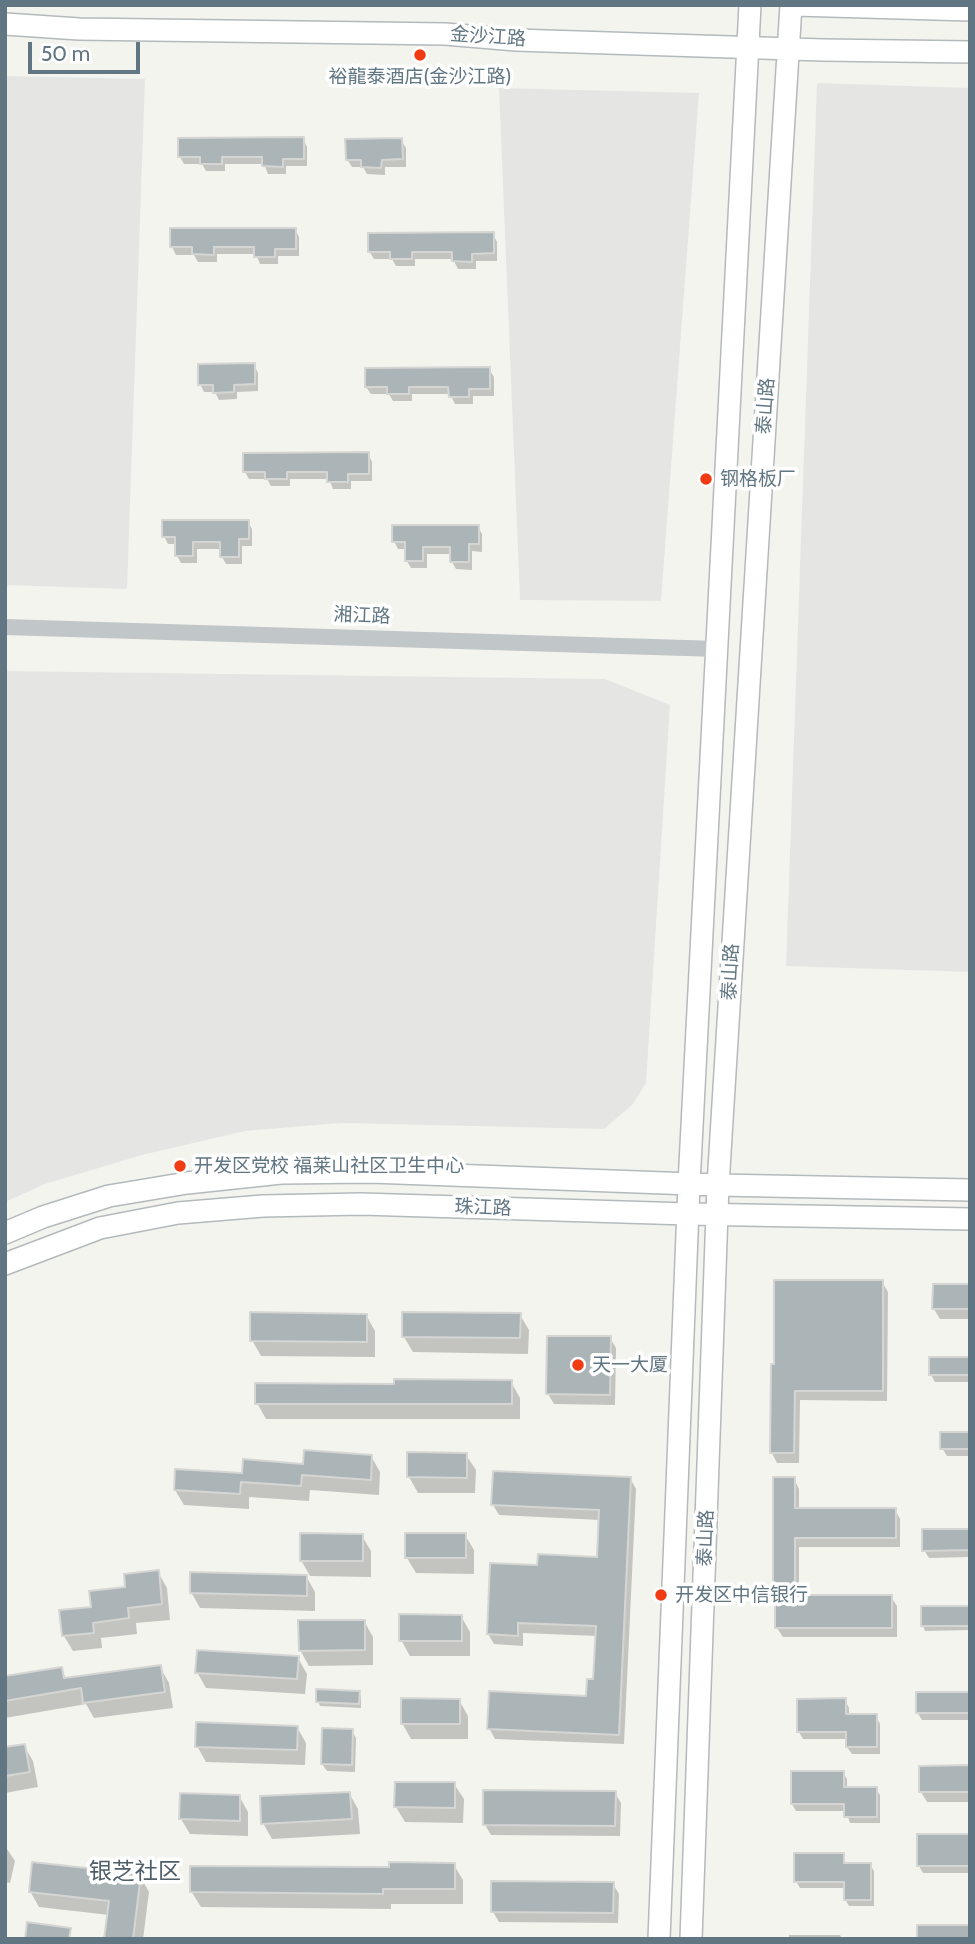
<!DOCTYPE html>
<meta charset="utf-8">
<style>
body{margin:0}
#map{position:relative;width:975px;height:1944px;overflow:hidden;background:#f4f4ef;font-family:Cabin,sans-serif}
canvas{display:block}
.frame{position:absolute;inset:0;border:7px solid #617683;pointer-events:none}
.scale{position:absolute;left:28px;top:42px;width:112px;height:32px;box-sizing:border-box;border:4px solid #617683;border-top:0;padding-left:9px;font-size:21px;line-height:24px;white-space:nowrap;color:#617683;-webkit-text-stroke:5px #fff;paint-order:stroke}
</style>
<div id="map">
<canvas width="975" height="1944"></canvas>
<div class="frame"></div>
<div class="scale">50 m</div>
</div>
<script>
const g = document.querySelector('canvas').getContext('2d');
g.lineJoin = 'round';
function paint(path, color) {
  g.fillStyle = color;
  g.fill(path, 'evenodd');
}
function toPath(rows) {
  const path = new Path2D();
  for (const r of rows) {
    path.moveTo(r[0], r[1]);
    for (let i = 2; i < r.length; i += 2) path.lineTo(r[i], r[i + 1]);
  }
  return path;
}
function strokePath(path, color, width, dash) {
  g.strokeStyle = color;
  g.lineWidth = width;
  g.lineCap = dash ? 'butt' : 'round';
  g.setLineDash(dash || []);
  g.stroke(path);
}
function write(font, color, halo, rows, align = 'center') {
  g.font = font + ' Cabin,"Noto Sans SC",sans-serif';
  g.lineWidth = 7;
  g.setLineDash([]);
  g.textBaseline = 'middle';
  g.strokeStyle = halo;
  g.fillStyle = color;
  for (const [text, x, y, turn = 0] of rows) {
    g.save();
    g.translate(x, y);
    g.rotate((+turn || 0) * Math.PI / 180);
    g.textAlign = isNaN(turn) ? turn : align;
    if (halo) g.strokeText(text, 0, 0);
    g.fillText(text, 0, 0);
    g.restore();
  }
}
const built = toPath([
 [5,76,145,79,127,589,5,585],
 [817,83,970,88,970,972,786,966],
 [499,88,699,93,661,601,520,600],
 [5,671,605,679,670,705,646,1083,633,1104,604,1129,341,1123,245,1131,142,1155,45,1184,5,1202]
]);
const shadow = toPath([
 [303,139,307,147,307,166,286,166,286,174,268,174,264,164,225,164,225,171,206,171,202,164,184,164,180,157],
 [401,140,406,148,406,167,385,167,385,175,367,174,363,167,352,167,347,159],
 [295,229,299,237,299,256,278,256,278,264,260,264,256,254,217,254,217,262,198,262,194,255,176,255,172,247],
 [493,234,497,242,497,261,476,261,476,269,458,269,453,259,415,259,415,266,396,266,392,259,374,259,369,251],
 [254,365,258,373,258,391,237,392,237,399,219,400,215,392,204,392,200,384],
 [489,369,494,377,494,396,473,396,473,404,455,404,450,394,412,394,412,401,393,401,389,394,371,394,366,387],
 [368,454,372,462,372,481,351,481,351,489,333,489,329,479,290,479,290,486,271,486,267,479,249,479,245,472],
 [248,522,252,529,252,546,242,546,242,564,226,564,222,557,222,549,197,549,197,563,181,563,177,556,177,544,168,544,164,536],
 [478,527,482,534,482,552,472,551,472,570,456,569,452,562,452,554,427,554,427,568,411,568,407,561,407,549,398,549,394,541],
 [882,1282,888,1292,887,1401,800,1400,799,1463,777,1463,772,1453,773,1366],
 [970,1286,970,1319,940,1319,934,1309],
 [366,1315,375,1331,375,1357,261,1356,252,1340],
 [520,1315,529,1330,528,1354,413,1352,404,1337],
 [610,1338,616,1348,615,1405,554,1404,548,1394],
 [970,1359,970,1382,935,1382,931,1375],
 [511,1382,520,1398,520,1419,266,1419,257,1403,396,1386],
 [970,1433,970,1456,947,1456,942,1448],
 [466,1455,476,1470,475,1493,418,1493,409,1477],
 [371,1456,380,1472,379,1495,310,1490,309,1501,249,1497,249,1509,184,1505,175,1490,243,1475],
 [630,1478,636,1489,624,1744,495,1739,489,1728,588,1697,595,1681,597,1636,523,1633,523,1646,494,1644,488,1634,539,1566,598,1559,600,1520,499,1515,493,1505],
 [794,1479,799,1489,799,1509,895,1509,900,1519,900,1547,799,1547,799,1597,891,1597,897,1606,897,1637,783,1637,777,1628,777,1599,775,1595],
 [970,1530,970,1557,929,1558,924,1550],
 [465,1535,474,1550,474,1574,416,1573,407,1558],
 [362,1536,371,1551,371,1577,310,1576,301,1560],
 [158,1572,167,1588,170,1620,136,1623,137,1634,101,1638,102,1648,73,1651,64,1636,93,1608],
 [306,1576,315,1592,315,1611,200,1608,191,1592],
 [970,1608,970,1630,925,1631,923,1626],
 [461,1616,470,1632,470,1656,410,1656,401,1640],
 [364,1621,373,1637,373,1665,309,1666,300,1650],
 [298,1658,307,1674,305,1694,206,1688,197,1672],
 [160,1667,169,1683,173,1708,94,1718,86,1704,5,1718,5,1678,61,1669,67,1680],
 [359,1693,361,1697,361,1708,320,1706,318,1701],
 [970,1694,970,1720,922,1720,917,1712],
 [459,1700,468,1716,468,1739,411,1739,402,1723],
 [845,1700,849,1708,849,1716,876,1716,880,1724,880,1754,852,1754,847,1747,848,1739,803,1739,799,1732],
 [297,1727,306,1743,305,1765,206,1762,197,1746],
 [352,1731,356,1738,355,1772,327,1771,322,1764],
 [24,1746,33,1761,38,1787,5,1793,5,1749],
 [970,1767,970,1802,927,1802,921,1792],
 [843,1773,847,1779,847,1789,876,1789,880,1795,880,1823,850,1823,846,1811,796,1811,792,1804],
 [454,1784,464,1799,463,1823,405,1822,396,1807],
 [349,1793,358,1809,360,1834,272,1839,263,1823],
 [615,1793,621,1803,620,1836,491,1835,485,1825],
 [239,1796,248,1812,248,1836,190,1834,181,1819],
 [970,1836,970,1873,923,1873,919,1866],
 [5,1846,15,1861,10,1883,5,1882],
 [843,1855,846,1865,870,1865,874,1871,874,1906,849,1906,845,1899,845,1888,800,1888,796,1881],
 [454,1865,463,1880,463,1904,391,1904,391,1909,201,1907,191,1891,391,1869],
 [140,1876,149,1892,143,1939,106,1939,109,1915,39,1907,30,1891],
 [613,1884,619,1894,618,1923,499,1922,493,1912],
 [789,1935,840,1935,842,1939,789,1939],
 [386,1937,452,1938,452,1939,386,1939]
]);
const building = toPath([
 [304,137,304,159,283,159,283,167,262,166,262,157,222,157,222,164,200,164,200,157,178,157,178,138,304,137],
 [402,138,403,159,382,160,381,168,361,167,361,160,346,160,345,139,402,138],
 [170,228,296,228,296,249,275,249,275,257,254,257,254,247,214,247,214,255,192,254,192,247,170,247,170,228],
 [494,232,494,253,472,254,472,262,452,261,452,252,412,252,412,259,390,259,390,252,368,252,368,233,494,232],
 [255,363,255,384,234,385,234,392,213,393,213,385,198,385,198,364,255,363],
 [490,367,490,389,469,389,469,397,449,397,448,387,409,387,409,394,387,394,387,387,365,387,365,368,490,367],
 [369,452,369,474,348,474,348,482,327,482,327,472,287,472,287,479,265,479,265,472,243,472,243,453,369,452],
 [162,520,249,520,249,539,239,539,239,557,220,557,220,542,193,542,193,556,175,556,175,537,162,537,162,520],
 [392,525,479,525,479,544,469,544,469,562,450,562,450,547,423,547,423,561,405,561,405,542,392,542,392,525],
 [774,1280,883,1280,883,1391,795,1391,794,1453,770,1453,771,1364,774,1364,774,1280],
 [933,1284,970,1284,970,1309,932,1309,933,1284],
 [250,1312,367,1314,367,1342,250,1341,250,1312],
 [402,1312,521,1313,520,1338,402,1337,402,1312],
 [547,1336,611,1336,610,1395,546,1394,547,1336],
 [929,1357,970,1357,970,1375,929,1375,929,1357],
 [394,1379,512,1380,512,1404,255,1404,255,1383,394,1384,394,1379],
 [940,1432,970,1432,970,1449,940,1449,940,1432],
 [304,1450,372,1455,371,1480,302,1475,301,1486,241,1482,240,1494,174,1490,175,1469,242,1473,243,1459,303,1464,304,1450],
 [407,1452,467,1453,467,1478,407,1477,407,1452],
 [493,1471,631,1477,619,1735,487,1729,489,1691,586,1696,587,1679,593,1679,596,1626,518,1623,518,1636,487,1634,490,1563,537,1565,538,1554,597,1557,599,1510,491,1505,493,1471],
 [773,1477,795,1477,795,1508,896,1508,896,1538,795,1538,795,1595,892,1595,892,1628,775,1628,775,1595,773,1595,773,1477],
 [922,1529,970,1529,970,1550,922,1551,922,1529],
 [300,1533,363,1534,363,1561,300,1561,300,1533],
 [405,1533,466,1533,466,1558,405,1558,405,1533],
 [159,1570,162,1604,128,1608,129,1618,93,1623,94,1633,62,1636,59,1610,91,1607,89,1591,125,1587,124,1574,159,1570],
 [190,1572,307,1575,307,1596,190,1593,190,1572],
 [921,1606,970,1606,970,1626,921,1626,921,1606],
 [399,1614,462,1615,462,1641,399,1641,399,1614],
 [298,1620,365,1620,365,1650,299,1651,298,1620],
 [197,1650,299,1656,297,1679,195,1673,197,1650],
 [161,1665,165,1692,83,1703,81,1688,5,1701,5,1676,62,1667,64,1678,161,1665],
 [316,1689,360,1691,359,1704,316,1702,316,1689],
 [916,1692,970,1692,970,1713,916,1713,916,1692],
 [401,1698,460,1699,460,1724,401,1724,401,1698],
 [846,1698,846,1714,877,1714,877,1747,846,1747,846,1732,797,1732,797,1699,846,1698],
 [196,1722,298,1726,297,1750,195,1747,196,1722],
 [322,1728,353,1729,352,1765,321,1764,322,1728],
 [25,1744,30,1772,5,1776,5,1747,25,1744],
 [970,1765,970,1792,919,1792,919,1766,970,1765],
 [791,1771,844,1771,844,1787,877,1787,877,1817,844,1817,844,1804,791,1804,791,1771],
 [395,1782,455,1782,455,1808,394,1807,395,1782],
 [483,1790,616,1791,615,1826,483,1825,483,1790],
 [350,1792,352,1819,261,1824,260,1796,350,1792],
 [180,1793,240,1795,240,1821,179,1819,180,1793],
 [917,1834,970,1834,970,1866,917,1866,917,1834],
 [794,1853,844,1853,844,1863,871,1863,871,1900,844,1900,844,1882,794,1882,794,1853],
 [32,1862,141,1874,133,1939,104,1939,109,1901,29,1892,32,1862],
 [389,1862,455,1863,455,1889,383,1889,383,1894,190,1892,190,1866,389,1867,389,1862],
 [491,1881,614,1882,613,1913,491,1912,491,1881],
 [27,1922,71,1928,69,1939,25,1939,27,1922],
 [917,1925,970,1925,970,1939,917,1939,917,1925]
]);
const minor = toPath([
 [5,627,718,649]
]);
const major = toPath([
 [795,5,970,10],
 [5,24,79,29,445,34,516,40,823,50,970,52],
 [5,1233,43,1217,109,1196,187,1183,281,1173,371,1172,718,1185,970,1190],
 [5,1264,100,1228,178,1213,263,1206,361,1204,688,1214,970,1219],
 [659,1939,689,1184,750,5],
 [691,1939,718,1185,791,5]
]);
const markers = [
 [420,55,7,"#f13b13"],
 [706,479,7,"#f13b13"],
 [180,1166,7,"#f13b13"],
 [578,1365,7,"#f13b13"],
 [661,1595,7,"#f13b13"]
];
const streetNames = [
 ["金沙江路",488,37,4],
 ["泰山路",766,406,-86],
 ["湘江路",362,616,2],
 ["泰山路",731,972,-87],
 ["珠江路",483,1208,2],
 ["泰山路",706,1538,-88]
];
const poiNames = [
 ["裕龍泰酒店(金沙江路)",420,77,"center"],
 ["钢格板厂",720,479],
 ["开发区党校 福莱山社区卫生中心",194,1166],
 ["天一大厦",592,1365],
 ["开发区中信银行",675,1595]
];
const quarterNames = [
 ["银芝社区",135,1872]
];
paint(built, '#e5e6e3');
paint(shadow, '#0003');
paint(building, '#abb5b8');
strokePath(building, '#d5d5d3', 2);
strokePath(major, '#b4b9bc', 24);
strokePath(minor, '#c1c6c8', 16);
strokePath(major, '#fff', 21);
for (const [x, y, r, color] of markers) {
  const dot = new Path2D();
  dot.arc(x, y, r, 0, 2 * Math.PI);
  g.fillStyle = color;
  g.fill(dot);
  strokePath(dot, '#fff', 2.5);
}
write('19px', '#617683', '#fff', streetNames);
write('19px', '#617683', '#fff', poiNames, 'left');
write('23px', '#4f5e68', '#fff', quarterNames);
</script>
